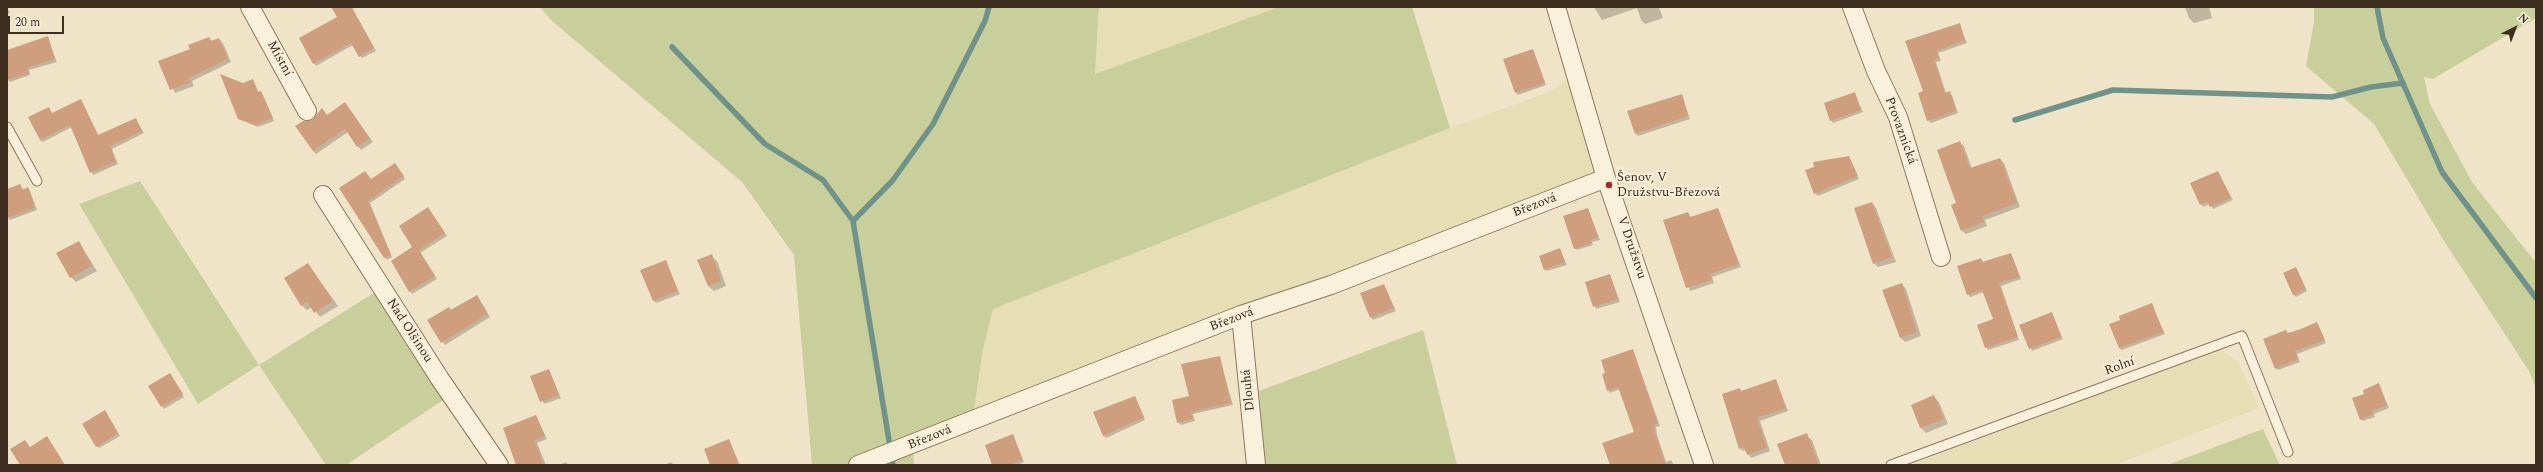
<!DOCTYPE html>
<meta charset="utf-8">
<style>
body{margin:0}
#map{position:relative;width:2543px;height:472px;overflow:hidden;background:#f0e4c8;font-family:Spectral,serif}
canvas{display:block}
.frame{position:absolute;inset:0;border:8px solid #3d2e20;pointer-events:none}
.north{position:absolute;left:2495px;top:8px;width:40px;height:40px;-webkit-text-stroke:3px #f7eed8;paint-order:stroke;rotate:42deg;font-size:11px;font-weight:700;line-height:16px;text-align:center;color:#3d2e20}
.north::after{content:'';display:block;margin:auto;width:14px;height:18px;background:#3d2e20;clip-path:polygon(50% 0,100% 100%,50% 72%,0 100%)}
.scale{position:absolute;left:8px;top:16px;width:56px;height:18px;box-sizing:border-box;border:2px solid #3d2e20;border-top:0;padding-left:5px;font-size:12px;line-height:14px;white-space:nowrap;color:#3d2e20;-webkit-text-stroke:3px #f7eed8;paint-order:stroke}
</style>
<div id="map">
<canvas width="2543" height="472"></canvas>
<div class="frame"></div>
<div class="north">N</div>
<div class="scale">20 m</div>
</div>
<script>
const g = document.querySelector('canvas').getContext('2d');
g.lineJoin = 'round';
function paint(path, color) {
  g.fillStyle = color;
  g.fill(path, 'evenodd');
}
function toPath(rows) {
  const path = new Path2D();
  for (const r of rows) {
    path.moveTo(r[0], r[1]);
    for (let i = 2; i < r.length; i += 2) path.lineTo(r[i], r[i + 1]);
  }
  return path;
}
function strokePath(path, color, width, dash) {
  g.strokeStyle = color;
  g.lineWidth = width;
  g.lineCap = dash ? 'butt' : 'round';
  g.setLineDash(dash || []);
  g.stroke(path);
}
function write(font, color, halo, rows, align = 'center') {
  g.font = font + ' Spectral,serif';
  g.lineWidth = 4;
  g.setLineDash([]);
  g.textBaseline = 'middle';
  g.strokeStyle = halo;
  g.fillStyle = color;
  for (const [text, x, y, turn = 0] of rows) {
    g.save();
    g.translate(x, y);
    g.rotate((+turn || 0) * Math.PI / 180);
    g.textAlign = isNaN(turn) ? turn : align;
    if (halo) g.strokeText(text, 0, 0);
    g.fillText(text, 0, 0);
    g.restore();
  }
}
const farmland = toPath([
 [1099,7,1412,7,1450,128,1549,92,1569,79,1597,176,973,416,983,349,993,309,1095,75],
 [2218,349,2238,361,2259,408,2115,465,1911,465]
]);
const green = toPath([
 [540,7,1099,7,1095,74,1279,7,1412,7,1450,128,993,309,983,349,973,416,846,465,812,465,794,255,742,182,551,20],
 [2314,7,2536,7,2536,18,2433,79,2424,77,2430,104,2472,182,2536,263,2536,388,2529,371,2444,241,2374,124,2306,66,2314,22],
 [140,181,259,365,377,291,446,398,346,465,326,465,259,365,198,404,79,204],
 [1423,330,1457,465,1265,465,1259,391],
 [2263,429,2280,465,2167,465],
 [913,452,914,465,875,465]
]);
const shadow = toPath([
 [7,7,10,13,7,14],
 [332,7,352,7,376,51,362,58,353,45,316,66,314,63,338,18],
 [1594,7,1659,7,1663,18,1645,24,1641,20,1637,8,1602,20],
 [2185,7,2209,7,2212,18,2194,23,2189,18],
 [1959,25,1967,43,1938,53,1941,61,1936,62,1946,93,1952,95,1958,113,1931,123,1928,120,1924,92,1906,42],
 [47,37,57,62,29,70,30,75,10,82,7,79,7,51],
 [209,38,213,42,219,39,223,43,231,62,192,81,194,86,175,93,160,62,191,50],
 [1533,50,1546,85,1518,95,1516,92],
 [253,81,259,93,263,95,274,121,258,127,239,119,243,84],
 [1854,93,1863,112,1833,123,1831,121],
 [1682,95,1690,119,1638,136,1636,134],
 [80,100,99,136,136,120,144,133,112,149,118,164,93,175,72,127,43,142,40,140,48,108,52,114],
 [345,103,373,142,361,150,348,132,316,154,313,151,327,116],
 [1960,143,1964,146,1972,169,2000,159,2004,163,2020,207,1985,220,1987,226,1966,234,1962,231,1952,205,1958,203],
 [1849,157,1859,179,1818,196,1815,193],
 [397,167,405,179,370,203,392,257,387,260,340,189,371,180],
 [2218,172,2233,200,2213,209,2210,204,2203,207,2201,204],
 [20,185,24,190,28,188,30,191,37,210,10,220,7,215,7,190],
 [1872,203,1876,208,1896,262,1878,267,1874,263],
 [428,208,447,236,420,253,437,279,412,294,392,262,414,248],
 [1588,209,1600,240,1592,242,1593,245,1577,250,1574,248],
 [1718,209,1741,267,1712,277,1714,283,1690,291,1664,221,1688,213,1691,217],
 [79,242,97,271,76,282,71,277],
 [1560,250,1567,265,1547,271,1545,269],
 [2011,254,2021,279,2001,286,2019,340,1988,350,1978,325,1995,320,1984,292,1970,297,1968,294,1981,259,1984,263],
 [711,256,717,261,726,286,714,291,708,286],
 [665,261,680,294,656,303,654,301],
 [308,264,338,306,320,317,312,307,307,310,301,305],
 [2296,268,2307,291,2296,297,2293,294],
 [1610,275,1620,302,1596,309,1586,283],
 [1902,284,1906,289,1921,336,1905,342,1901,338,1884,291],
 [1384,285,1396,311,1373,320,1371,317],
 [477,296,490,317,445,345,429,321],
 [2152,305,2165,334,2122,350,2119,348,2121,320],
 [2052,313,2063,339,2032,351,2021,325],
 [2317,324,2326,343,2297,354,2300,362,2278,370,2276,368,2286,331,2288,333],
 [1633,350,1660,426,1656,427,1657,435,1666,462,1671,460,1674,465,1618,465,1635,433,1620,389,1610,393,1608,390,1606,373],
 [1219,357,1233,405,1193,414,1195,421,1181,425,1178,422,1190,397],
 [549,370,561,398,544,404,531,377],
 [170,374,184,397,164,409,150,387],
 [1776,380,1788,411,1760,421,1770,451,1751,458,1746,450,1743,451,1740,448,1742,392],
 [2379,385,2389,408,2374,414,2375,417,2363,421,2361,419,2366,394],
 [1934,397,1939,402,1948,424,1926,433,1921,428,1912,405],
 [1135,398,1145,420,1106,438,1104,436],
 [107,414,120,436,99,448,97,446],
 [536,416,547,439,537,443,546,465,521,465],
 [1012,435,1024,462,1017,465,993,465],
 [1806,435,1812,440,1821,465,1786,465],
 [729,440,740,465,711,465],
 [566,462,568,465,559,465],
 [671,462,674,465,664,465]
]);
const stream = toPath([
 [2377,7,2383,38,2442,172,2536,298],
 [672,47,765,144,823,180,853,221],
 [2015,120,2113,90,2332,97,2371,87,2403,83],
 [893,465,853,221,893,180,933,124,985,21,989,7]
]);
const building = toPath([
 [331,7,351,7,374,48,359,57,351,43,313,64,299,38,337,17],
 [1960,23,1965,40,1937,51,1939,58,1934,60,1945,93,1950,91,1956,111,1927,121,1918,93,1923,91,1905,41],
 [48,36,55,59,27,68,29,73,7,80,7,50],
 [209,37,211,41,219,38,228,59,189,78,191,82,170,90,158,61,190,49,188,45],
 [1533,49,1545,83,1515,93,1503,59],
 [220,74,243,83,253,79,258,92,261,91,273,118,255,125,238,119],
 [1855,92,1861,110,1830,121,1824,103],
 [1682,94,1688,116,1635,134,1627,111],
 [81,99,98,135,136,118,142,131,110,146,116,162,90,173,70,125,40,140,28,117,49,107,52,113],
 [345,102,370,139,357,147,345,129,313,151,295,126,303,121,312,120,322,108,327,115],
 [1960,141,1970,168,2000,158,2017,203,1982,216,1984,222,1961,231,1951,205,1956,203,1937,150],
 [1849,156,1858,176,1814,194,1805,170,1814,167,1813,162],
 [395,163,404,176,368,201,391,255,384,258,339,188,365,171,371,179],
 [2218,171,2231,198,2210,207,2207,202,2200,205,2190,183],
 [20,184,22,190,28,187,35,208,7,218,7,189],
 [1872,202,1892,257,1873,264,1854,208],
 [428,207,445,233,419,250,435,276,409,292,391,261,412,247,399,226],
 [1588,208,1598,237,1591,240,1592,243,1574,249,1563,216],
 [1718,208,1739,264,1710,274,1712,280,1686,288,1663,220,1688,212,1690,217],
 [79,241,92,266,70,278,56,253],
 [1560,248,1565,262,1544,270,1539,256],
 [2011,253,2020,277,1999,283,2018,337,1985,348,1977,325,1993,319,1982,290,1967,295,1957,266,1981,258,1982,262],
 [712,254,721,281,708,286,697,260],
 [666,260,678,291,653,301,640,270],
 [308,263,333,301,314,313,307,301,301,306,284,278],
 [2296,267,2306,289,2293,295,2283,273],
 [1610,274,1618,299,1593,307,1585,282],
 [1902,283,1917,332,1900,338,1882,290],
 [1384,284,1394,308,1370,318,1360,293],
 [477,295,488,314,441,343,427,320,449,307,451,310],
 [2152,303,2163,332,2119,348,2109,324,2120,320,2119,316],
 [2052,312,2061,337,2029,349,2019,325],
 [2317,322,2325,340,2295,351,2298,359,2275,369,2263,339,2286,330,2287,333,2294,332],
 [1633,349,1658,424,1654,425,1655,432,1666,465,1610,465,1602,443,1634,432,1618,387,1607,391,1602,374,1605,373,1601,360],
 [1220,356,1231,403,1191,412,1193,419,1177,423,1172,400,1189,396,1181,364],
 [549,369,559,395,540,402,530,376],
 [170,373,183,394,161,407,148,386],
 [1776,379,1786,408,1757,418,1767,448,1747,455,1744,447,1739,449,1722,394,1740,388,1741,391],
 [2379,383,2387,405,2372,411,2373,414,2360,420,2352,398,2364,394,2363,390],
 [1934,395,1944,419,1920,428,1911,405],
 [1135,396,1144,417,1103,436,1093,412],
 [105,410,118,433,96,447,82,424],
 [536,415,545,436,534,440,544,465,516,465,503,428],
 [1807,433,1819,465,1785,465,1777,444],
 [1013,434,1023,460,1009,465,992,465,985,445],
 [47,436,65,465,20,465,10,449,25,440,30,447],
 [729,439,739,465,710,465,704,449]
]);
const lane = toPath([
 [7,127,37,181],
 [1891,465,2242,336,2288,452]
]);
const street = toPath([
 [250,7,307,111],
 [1556,7,1606,178,1704,465],
 [1852,7,1876,71,1898,117,1941,257],
 [323,195,440,379,499,465],
 [1241,315,1256,465],
 [858,465,1241,315,1331,285,1606,178]
]);
const markers = [
 [1609,185,4,"#9e2a2b"]
];
const streetNames = [
 ["Místní",279,59,61],
 ["Provaznická",1900,131,70],
 ["Březová",1535,206,-21],
 ["V Družstvu",1631,248,71],
 ["Březová",1232,320,-21],
 ["Nad Olšinou",409,331,57],
 ["Rolní",2120,367,-20],
 ["Dlouhá",1249,390,-96],
 ["Březová",930,438,-22]
];
const poiNames = [
 ["Šenov, V",1617,178],
 ["Družstvu-Březová",1617,193]
];
paint(farmland, '#e6deb5');
paint(green, '#c9cf9b');
paint(shadow, '#0003');
strokePath(stream, '#6f938a', 5.5);
paint(building, '#cf9f7d');
strokePath(lane, '#8d765c', 11);
strokePath(street, '#8d765c', 20);
strokePath(lane, '#faf1dc', 9);
strokePath(street, '#faf1dc', 18);
for (const [x, y, r, color] of markers) {
  const dot = new Path2D();
  dot.arc(x, y, r, 0, 2 * Math.PI);
  g.fillStyle = color;
  g.fill(dot);
  strokePath(dot, '#f7eed8', 1.5);
}
write('13px', '#3d2e20', '#f7eed8', streetNames);
write('13px', '#3d2e20', '#f7eed8', poiNames, 'left');
</script>
